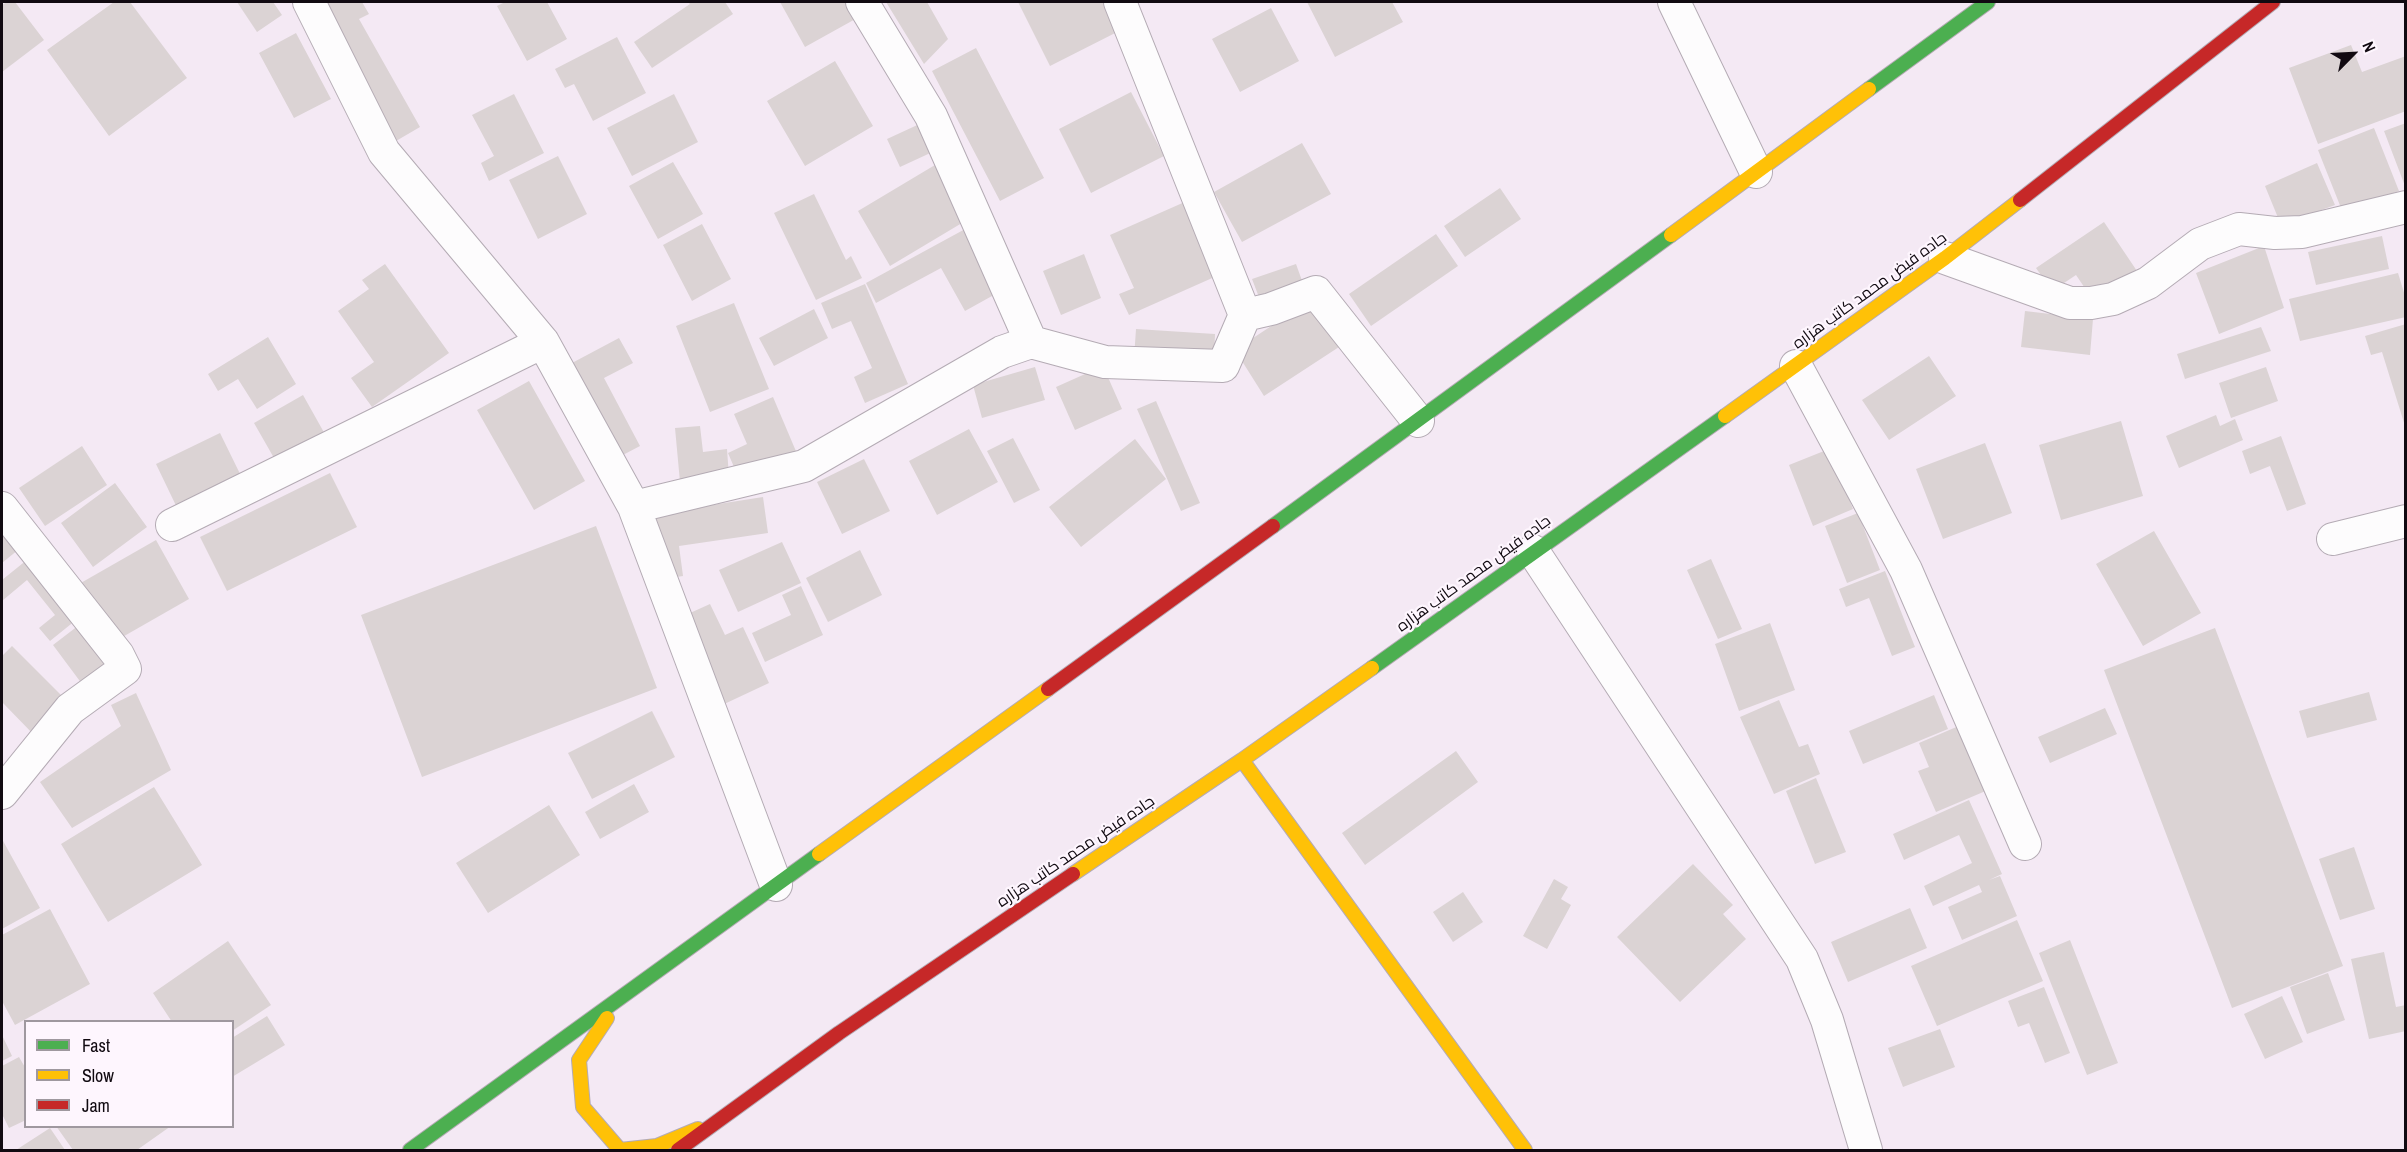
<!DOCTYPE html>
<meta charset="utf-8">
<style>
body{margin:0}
#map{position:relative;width:2407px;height:1152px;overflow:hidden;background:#f4e9f4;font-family:"Archivo Narrow",sans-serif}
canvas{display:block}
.frame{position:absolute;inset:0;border:3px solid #110a11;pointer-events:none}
.legend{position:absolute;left:24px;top:1020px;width:210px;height:108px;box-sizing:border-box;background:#fef6fe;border:2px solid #9f989f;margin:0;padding:8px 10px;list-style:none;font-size:18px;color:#110a11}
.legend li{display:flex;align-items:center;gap:12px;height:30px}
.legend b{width:30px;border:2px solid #9f989f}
.north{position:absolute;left:2323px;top:24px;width:60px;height:60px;-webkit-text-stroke:4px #fef6fe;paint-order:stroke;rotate:66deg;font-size:16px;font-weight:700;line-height:24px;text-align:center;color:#110a11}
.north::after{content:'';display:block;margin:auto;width:21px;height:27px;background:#110a11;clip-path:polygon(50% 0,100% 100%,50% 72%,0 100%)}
</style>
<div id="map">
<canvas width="2407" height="1152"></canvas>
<div class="frame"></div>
<ul class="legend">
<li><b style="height:8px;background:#4caf50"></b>Fast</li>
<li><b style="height:8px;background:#ffc107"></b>Slow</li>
<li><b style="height:8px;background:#c62828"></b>Jam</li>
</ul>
<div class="north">N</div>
</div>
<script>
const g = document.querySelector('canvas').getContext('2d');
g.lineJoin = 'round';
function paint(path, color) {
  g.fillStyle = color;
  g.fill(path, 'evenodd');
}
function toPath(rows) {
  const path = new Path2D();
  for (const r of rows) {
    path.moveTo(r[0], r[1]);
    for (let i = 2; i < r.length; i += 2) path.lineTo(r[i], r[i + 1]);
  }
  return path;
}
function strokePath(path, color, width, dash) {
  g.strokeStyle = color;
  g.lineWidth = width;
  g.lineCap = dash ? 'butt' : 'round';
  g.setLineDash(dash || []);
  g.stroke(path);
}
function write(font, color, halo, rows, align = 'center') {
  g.font = font + ' "Archivo Narrow",Cairo,sans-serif';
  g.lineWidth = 4.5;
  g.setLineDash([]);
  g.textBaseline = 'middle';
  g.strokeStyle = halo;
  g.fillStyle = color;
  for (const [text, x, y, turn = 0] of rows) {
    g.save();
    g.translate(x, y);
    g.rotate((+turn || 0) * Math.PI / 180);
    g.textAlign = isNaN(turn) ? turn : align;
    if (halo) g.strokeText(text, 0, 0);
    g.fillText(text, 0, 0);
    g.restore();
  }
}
const building = toPath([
 [7,2,15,2,44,40,2,72,2,5],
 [114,2,130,2,187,78,109,136,47,50],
 [237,2,273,2,282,15,257,32],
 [330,2,362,2,369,14,359,19,420,127,396,141,319,8],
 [505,2,547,2,567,39,527,61,497,6],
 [688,2,725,2,733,14,652,68,634,42,690,4],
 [780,2,850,2,859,17,805,47],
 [886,2,927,2,948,39,924,64],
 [1018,2,1116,2,1129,26,1050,66],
 [1307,2,1392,2,1403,22,1335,57],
 [1271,8,1299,61,1240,92,1212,39],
 [296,33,331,99,294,118,259,53],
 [617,37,646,93,593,121,574,84,565,88,555,69],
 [2351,45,2362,72,2406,56,2406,111,2318,144,2289,68],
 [976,48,1044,178,1000,201,932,71],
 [835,61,873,126,805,166,767,101],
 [1131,92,1164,156,1091,193,1059,129],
 [514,94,544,153,489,181,481,163,494,156,472,115],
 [674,94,698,142,632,176,607,128],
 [926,121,939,149,900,167,887,139],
 [2406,123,2406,186,2405,186,2384,131],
 [2374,128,2399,191,2343,213,2318,150],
 [1302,143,1331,194,1242,242,1214,192],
 [558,156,587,214,538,239,509,180],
 [673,162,703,214,658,239,629,186],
 [940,162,972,217,890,266,858,211],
 [2317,163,2335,205,2281,225,2265,186],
 [1500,188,1521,219,1465,257,1444,226],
 [814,194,846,260,851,256,862,278,816,300,774,213],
 [1187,201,1219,275,1129,315,1119,294,1134,288,1110,235],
 [2104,222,2137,271,2093,300,2076,275,2052,291,2036,268],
 [702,224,731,279,692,301,663,245],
 [967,228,1001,291,965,311,941,268,876,303,866,283],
 [1436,234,1458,266,1371,326,1349,294],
 [2382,236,2389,269,2316,285,2308,252],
 [2264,246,2284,308,2219,334,2196,273],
 [1084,254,1101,298,1061,315,1043,271],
 [385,264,449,353,372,407,351,378,374,362,338,311,369,289,362,280],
 [1296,264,1305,289,1262,305,1252,279],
 [2398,273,2406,299,2406,317,2300,341,2289,299],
 [865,284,908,384,865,403,854,377,872,368,851,321,832,329,821,303],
 [1309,301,1339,347,1264,396,1235,350],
 [734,303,769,389,710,412,676,326],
 [814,309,828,338,774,366,759,338],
 [2025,311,2093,319,2090,355,2021,347],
 [2406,324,2406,426,2405,426,2382,352,2371,355,2365,336],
 [2261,327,2271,351,2185,379,2177,354],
 [1136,329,1215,334,1214,361,1134,358],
 [268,337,296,384,257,409,238,379,218,391,208,374],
 [619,338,633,363,604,378,640,446,621,456,572,363],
 [1929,356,1956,396,1889,440,1862,400],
 [1103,366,1122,409,1075,430,1056,387],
 [1035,367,1045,400,982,418,973,385],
 [2266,367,2278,401,2231,418,2219,383],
 [529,381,585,481,534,510,477,410],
 [303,395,326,436,278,465,254,423],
 [773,397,798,456,740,481,728,453,747,444,734,414],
 [1156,401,1200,503,1181,511,1137,409],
 [2216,415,2220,426,2235,419,2243,440,2179,468,2166,436],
 [2121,421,2143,496,2061,520,2039,445],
 [700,426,703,452,727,449,729,477,680,482,675,428],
 [969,429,998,482,937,515,909,461],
 [220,433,245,484,181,516,156,464],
 [2281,436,2306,504,2287,511,2270,466,2250,474,2242,451],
 [1013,438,1040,490,1014,503,987,451],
 [1135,439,1166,479,1081,547,1049,507],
 [1985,443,2012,513,1943,539,1916,469],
 [82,446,107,485,45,526,19,488],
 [1829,449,1853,509,1813,526,1789,465],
 [864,459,890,511,842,534,817,482],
 [330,473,357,527,227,591,200,537],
 [115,483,147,527,93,567,61,523],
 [763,497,768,533,679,546,683,576,664,579,655,514],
 [1858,513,1880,570,1847,583,1825,526],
 [2,517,24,545,2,563],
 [596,526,657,688,422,777,361,615],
 [2154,531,2201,613,2143,646,2096,564],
 [156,540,189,599,112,643,79,584],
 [782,542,801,583,738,612,719,570],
 [860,550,882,595,828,622,806,578],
 [33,555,81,616,50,641,39,628,55,615,27,580,2,601,2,580],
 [1711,559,1742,629,1718,639,1687,570],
 [1885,571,1915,647,1892,656,1869,598,1846,607,1839,589],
 [801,586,823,635,765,662,752,633,791,615,782,595],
 [710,604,725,635,743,627,769,683,720,706,679,618],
 [83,622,115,664,85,688,53,645],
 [1770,623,1795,690,1739,711,1715,644],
 [2215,628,2343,966,2232,1008,2104,670],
 [12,646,69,703,35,736,2,702,2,656],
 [2369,692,2377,720,2307,738,2299,711],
 [136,693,171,770,72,828,40,782,121,726,111,705],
 [1934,695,1948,729,1863,764,1849,731],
 [1779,700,1799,747,1808,744,1820,774,1774,794,1740,717],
 [2105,708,2117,734,2050,763,2038,737],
 [652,711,675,757,592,799,568,753],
 [1961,725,1988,790,1936,812,1918,771,1929,767,1919,743],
 [1456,751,1478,782,1365,865,1342,833],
 [1816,778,1846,852,1815,864,1786,791],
 [634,784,649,812,600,839,585,812],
 [154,787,202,865,108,922,61,844],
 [1969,800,2002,874,1989,880,2000,876,2017,916,1962,940,1948,907,1982,892,1979,885,1933,906,1924,886,1972,863,1959,835,1904,860,1893,834],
 [549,805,580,855,488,913,456,863],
 [2,839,40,908,2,929],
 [2354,847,2375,909,2340,920,2319,859],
 [1693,864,1733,905,1723,914,1746,939,1680,1002,1617,937],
 [1554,879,1568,887,1561,899,1571,905,1547,949,1523,936],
 [1463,892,1483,922,1453,942,1433,912],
 [1910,908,1927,948,1848,982,1831,942],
 [50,909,90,984,15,1025,2,1001,2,935],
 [2017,920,2043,981,1937,1026,1911,966],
 [2070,940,2118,1063,2087,1075,2039,953],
 [228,941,271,1005,232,1031,232,1022,172,1022,153,993],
 [2384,952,2396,1007,2406,1005,2406,1031,2369,1039,2351,959],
 [2328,973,2345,1020,2307,1034,2290,987],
 [2044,987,2070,1053,2045,1063,2029,1023,2018,1027,2008,1001],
 [2282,996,2303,1042,2265,1059,2244,1014],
 [267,1016,285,1045,232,1077,232,1038],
 [1940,1029,1955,1067,1903,1087,1888,1048],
 [2,1035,12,1056,2,1061],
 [19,1057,26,1069,26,1120,9,1128,2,1114,2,1066],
 [56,1126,171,1126,137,1150,73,1150],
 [50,1128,65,1150,16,1150]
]);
const street = toPath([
 [309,2,384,152,543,342,634,507,776,885],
 [862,2,931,116,1031,342],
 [1120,2,1245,315],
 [1674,2,1756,172],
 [1945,258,2070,303,2091,303,2113,299,2148,283,2200,244,2239,229,2275,233,2302,232,2406,207],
 [1796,366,1906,570,2025,844],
 [634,507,804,466,1002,352,1031,342,1105,362,1223,366,1245,315,1271,309,1316,292,1418,421],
 [2,508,118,655,125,669,70,709,2,793],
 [172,525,543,342],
 [2333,539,2406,521],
 [1533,551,1802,959,1827,1020,1866,1150]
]);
const fast = toPath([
 [1869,89,1988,2],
 [1273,526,1671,235],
 [1372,668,1725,416],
 [410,1150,819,854]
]);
const slow = toPath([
 [1671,235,1869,89],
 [1725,416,1945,258,2020,200],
 [1242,760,1525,1150],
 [819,854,1048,689],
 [1073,874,1242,760,1372,668],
 [607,1018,579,1060,583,1107,620,1150,657,1146,698,1129]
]);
const jam = toPath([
 [2020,200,2273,2],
 [1048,689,1273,526],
 [678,1150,839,1033,1073,874]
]);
const streetNames = [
 ["جاده فیض محمد کاتب هزاره",1870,291,-36],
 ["جاده فیض محمد کاتب هزاره",1474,574,-36],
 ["جاده فیض محمد کاتب هزاره",1076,852,-34]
];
paint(building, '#dbd3d4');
strokePath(street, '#b4abb4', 34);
strokePath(fast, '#b4abb4', 16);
strokePath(slow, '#b4abb4', 16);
strokePath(jam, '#b4abb4', 16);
strokePath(street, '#fdfcfd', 32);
strokePath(fast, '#4caf50', 14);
strokePath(slow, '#ffc107', 14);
strokePath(jam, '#c62828', 14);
write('16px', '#110a11', '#fef6fe', streetNames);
</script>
